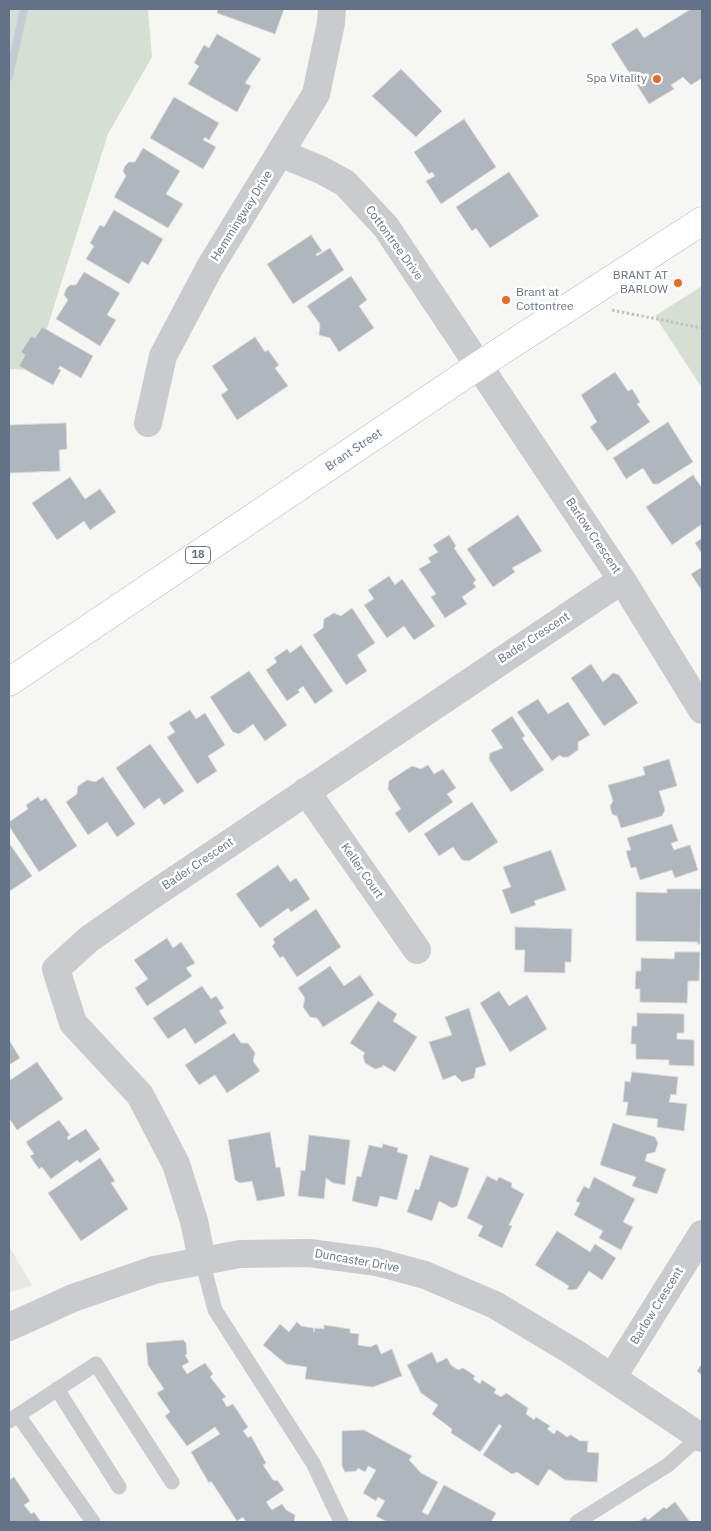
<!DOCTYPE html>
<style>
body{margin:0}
#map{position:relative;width:711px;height:1531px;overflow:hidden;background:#f6f7f3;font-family:"IBM Plex Sans",sans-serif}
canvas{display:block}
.frame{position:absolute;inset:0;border:10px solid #637286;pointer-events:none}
</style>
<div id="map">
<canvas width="711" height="1531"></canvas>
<div class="frame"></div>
</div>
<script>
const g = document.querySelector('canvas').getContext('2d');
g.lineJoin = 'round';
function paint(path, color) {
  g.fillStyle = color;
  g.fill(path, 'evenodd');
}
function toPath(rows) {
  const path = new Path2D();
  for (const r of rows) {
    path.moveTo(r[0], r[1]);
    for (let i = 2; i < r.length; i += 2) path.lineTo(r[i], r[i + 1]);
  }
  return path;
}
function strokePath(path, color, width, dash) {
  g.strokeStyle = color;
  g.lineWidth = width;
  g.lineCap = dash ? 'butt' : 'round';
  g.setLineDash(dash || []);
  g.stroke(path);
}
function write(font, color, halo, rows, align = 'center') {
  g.font = font + ' "IBM Plex Sans",sans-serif';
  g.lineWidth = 5;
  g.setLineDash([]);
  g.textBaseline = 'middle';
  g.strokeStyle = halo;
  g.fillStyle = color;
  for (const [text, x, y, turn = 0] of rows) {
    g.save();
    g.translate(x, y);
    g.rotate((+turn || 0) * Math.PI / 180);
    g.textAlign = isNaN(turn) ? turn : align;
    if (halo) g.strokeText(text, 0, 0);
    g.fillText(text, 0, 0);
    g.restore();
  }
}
const built = toPath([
 [9,1246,32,1285,9,1293]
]);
const green = toPath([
 [9,9,148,9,152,57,108,134,34,370,9,369],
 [702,286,702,388,655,316]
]);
const stream = toPath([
 [9,77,24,9]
]);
const building = toPath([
 [218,9,284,9,275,34,217,13,218,9],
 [691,9,702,9,702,78,691,85,683,77,671,85,674,89,649,104,611,44,637,28,644,38,691,9],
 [217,34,261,59,245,83,251,86,237,112,188,84,199,66,194,63,204,45,209,48,217,34],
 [401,69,442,111,416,137,372,96,401,69],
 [174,97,219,123,209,140,205,137,203,140,216,147,203,169,150,138,174,97],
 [464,119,496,167,441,204,426,181,435,176,432,172,429,174,414,152,464,119],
 [143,148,180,171,166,194,183,204,168,228,114,197,126,176,123,171,125,166,129,162,135,162,143,148],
 [509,172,539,216,490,248,476,228,472,231,456,207,509,172],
 [114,210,163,239,148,265,142,261,129,284,86,259,94,246,90,243,100,225,104,227,114,210],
 [311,235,322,251,316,254,317,256,330,248,344,270,293,304,267,264,311,235],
 [84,272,120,293,107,315,116,320,100,346,56,319,68,300,64,295,66,289,70,285,76,285,84,272],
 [351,276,367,300,359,306,374,328,339,352,330,338,319,335,320,324,307,306,351,276],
 [42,327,93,356,81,378,60,366,58,369,61,370,53,385,19,366,25,355,21,352,31,336,35,338,42,327],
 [255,337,265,352,268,350,279,365,275,368,288,386,237,420,221,395,228,390,212,366,255,337],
 [615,372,628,391,632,389,640,402,637,404,650,422,607,451,590,427,597,422,581,395,615,372],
 [668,422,693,462,658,484,653,484,643,468,626,479,613,458,668,422],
 [66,423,67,449,59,450,60,471,9,473,9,425,66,423],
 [693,475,702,488,702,524,672,545,646,507,693,475],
 [70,477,85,499,100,489,116,512,90,530,84,521,57,540,32,503,70,477],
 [518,515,542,551,512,568,515,572,493,587,467,549,518,515],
 [449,535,456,546,454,548,476,580,473,583,476,587,462,597,467,604,445,618,431,597,436,594,419,569,431,562,428,558,438,552,433,545,449,535],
 [702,538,702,554,695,543,702,538],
 [702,567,702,591,691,574,702,567],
 [389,576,395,585,402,579,435,626,414,640,404,626,387,638,364,605,374,599,368,590,389,576],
 [352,608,375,643,357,655,367,671,346,685,313,635,323,628,324,619,334,613,341,616,352,608],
 [301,645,333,691,315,704,303,686,298,690,300,692,287,701,266,670,277,662,274,658,287,649,290,653,301,645],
 [591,664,603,682,613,673,619,675,638,703,604,726,571,678,591,664],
 [249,671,287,725,265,741,253,724,239,734,233,732,210,697,249,671],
 [538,699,548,714,568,702,590,735,578,742,578,750,568,757,562,757,560,755,552,761,517,712,538,699],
 [190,710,196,719,205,713,225,745,208,756,217,771,197,784,167,737,175,732,169,723,190,710],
 [512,716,525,736,522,738,544,770,511,792,489,759,490,753,503,748,491,730,512,716],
 [150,744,184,791,164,805,159,798,144,809,116,768,150,744],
 [669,759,677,786,659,791,665,810,662,816,621,828,617,816,612,814,610,806,613,801,608,785,645,775,643,767,669,759],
 [428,765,434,774,443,769,456,788,447,794,453,802,409,833,395,813,401,809,388,789,389,781,412,766,421,769,428,765],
 [103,777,135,824,117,837,107,822,88,835,66,802,77,794,78,786,87,780,95,782,103,777],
 [38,797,41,801,46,798,77,846,39,872,9,826,9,822,28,809,26,805,38,797],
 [472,802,498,842,469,861,462,860,453,847,439,856,424,834,472,802],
 [672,824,678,841,671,843,674,850,690,845,698,870,675,878,672,870,640,880,636,867,631,868,626,851,631,850,627,838,672,824],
 [9,843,32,876,10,891,9,890,9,843],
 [551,850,566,890,534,901,536,905,511,914,502,890,511,887,503,867,551,850],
 [278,865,290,882,296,878,310,899,291,912,288,908,260,928,236,894,278,865],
 [667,889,701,889,700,944,697,944,698,942,636,941,636,892,667,893,667,889],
 [316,909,341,947,297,977,283,956,280,958,272,946,275,943,273,939,316,909],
 [515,927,572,929,571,962,565,962,565,973,524,972,525,950,515,950,515,927],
 [167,938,173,948,181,942,195,963,186,968,192,976,147,1006,135,988,148,979,134,960,167,938],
 [675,952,700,952,699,981,688,981,687,1003,640,1002,640,989,635,989,636,971,641,971,641,958,674,959,675,952],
 [330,966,344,986,360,975,374,995,323,1027,317,1018,310,1017,303,1007,305,998,298,988,330,966],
 [202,986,211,999,216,996,224,1008,219,1011,227,1023,195,1044,185,1028,168,1039,153,1018,202,986],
 [499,991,509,1006,527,995,547,1029,510,1052,480,1003,499,991],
 [378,1001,397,1014,393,1021,417,1037,395,1072,383,1065,382,1067,375,1069,365,1063,363,1056,365,1053,350,1043,378,1001],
 [469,1008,486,1065,476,1068,474,1078,462,1082,455,1075,443,1080,429,1042,452,1035,445,1017,469,1008],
 [637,1013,684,1014,684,1033,677,1033,677,1039,694,1040,694,1066,669,1065,669,1060,636,1059,636,1044,631,1044,632,1026,637,1026,637,1013],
 [234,1033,241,1043,248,1043,255,1053,253,1061,260,1071,227,1093,215,1075,199,1085,185,1065,234,1033],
 [9,1040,20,1058,9,1065,9,1040],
 [37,1062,63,1099,17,1130,9,1118,9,1081,37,1062],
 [632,1072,678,1077,676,1095,671,1094,669,1102,687,1104,684,1131,657,1127,658,1119,626,1115,628,1102,623,1102,625,1081,630,1082,632,1072],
 [59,1120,70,1135,67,1137,68,1140,86,1129,100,1149,80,1163,77,1160,51,1179,42,1167,39,1169,30,1156,34,1154,26,1142,59,1120],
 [613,1123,655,1137,658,1143,655,1152,647,1154,645,1161,666,1169,657,1194,632,1186,636,1177,600,1165,613,1123],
 [270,1132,276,1168,280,1167,285,1196,257,1201,252,1181,240,1183,235,1180,228,1140,270,1132],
 [309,1135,350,1140,345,1185,333,1183,326,1178,324,1199,298,1196,301,1170,305,1171,309,1135],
 [383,1144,398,1148,397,1152,408,1155,397,1200,380,1196,377,1207,352,1201,357,1176,361,1177,369,1145,382,1148,383,1144],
 [430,1155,469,1168,457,1206,452,1208,439,1201,432,1221,407,1212,415,1189,419,1190,430,1155],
 [100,1158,115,1181,111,1183,128,1209,81,1241,48,1193,100,1158],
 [487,1176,497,1181,499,1177,512,1183,511,1187,524,1194,509,1225,512,1226,502,1248,478,1236,483,1226,467,1218,487,1176],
 [594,1177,635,1199,623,1222,633,1227,621,1250,599,1238,603,1231,574,1215,580,1203,576,1201,584,1186,589,1189,594,1177],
 [557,1231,590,1252,595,1244,616,1258,602,1280,589,1271,577,1289,570,1290,567,1289,569,1286,535,1265,557,1231],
 [297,1322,301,1326,313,1328,314,1332,315,1328,324,1329,324,1325,350,1329,350,1333,359,1334,358,1345,370,1347,377,1344,381,1354,392,1349,402,1376,373,1387,305,1379,307,1367,286,1364,263,1345,280,1324,289,1332,297,1322],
 [183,1340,186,1343,187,1354,185,1355,189,1362,182,1366,187,1374,205,1363,213,1374,210,1377,226,1397,222,1399,227,1407,233,1404,248,1427,243,1431,248,1438,251,1436,266,1463,263,1465,273,1480,278,1481,284,1490,266,1502,272,1510,282,1504,286,1510,295,1515,294,1522,246,1522,243,1517,237,1521,211,1481,209,1483,191,1452,220,1434,215,1427,187,1446,165,1416,170,1412,157,1393,164,1389,148,1365,146,1343,183,1340],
 [432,1352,437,1363,447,1358,451,1365,458,1370,463,1368,475,1376,473,1379,480,1384,482,1380,496,1389,494,1393,501,1397,506,1393,528,1408,526,1414,534,1420,536,1417,550,1426,547,1429,554,1434,557,1430,567,1437,571,1435,580,1441,588,1441,587,1452,599,1453,597,1482,565,1480,549,1469,538,1486,517,1472,512,1474,483,1455,502,1426,499,1424,480,1452,451,1433,452,1429,432,1414,438,1405,421,1393,407,1365,432,1352],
 [702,1363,702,1375,697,1371,702,1363],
 [364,1430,412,1456,409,1460,421,1473,438,1482,422,1512,428,1515,444,1485,496,1513,491,1522,387,1522,376,1516,385,1501,378,1497,376,1501,363,1493,376,1470,368,1466,365,1472,358,1468,356,1471,345,1472,342,1466,342,1431,364,1430],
 [14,1477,30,1501,24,1505,31,1514,34,1512,41,1522,9,1522,9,1480,14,1477],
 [675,1502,690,1522,638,1522,645,1517,648,1520,664,1507,666,1509,675,1502]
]);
const path = toPath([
 [612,310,702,328]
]);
const lane = toPath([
 [202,1260,215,1310,313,1463,341,1522],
 [57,1389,119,1487],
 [18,1415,93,1522],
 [9,1421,96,1364,172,1482],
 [577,1522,668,1465,699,1437]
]);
const street = toPath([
 [280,153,321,170,345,183,386,227,622,580,702,710],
 [148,423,163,356,210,267,316,94,331,23,332,9],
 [306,791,417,950],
 [202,1260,194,1221,176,1164,140,1095,73,1023,56,969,89,939,148,898,622,580],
 [9,1327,73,1298,154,1270,240,1254,309,1253,377,1262,425,1275,495,1305,575,1353,702,1438],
 [612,1378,702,1234]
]);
const primary = toPath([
 [9,682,478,366,702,221]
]);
const markers = [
 [657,79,5,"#ee691b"],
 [678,283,5,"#ee691b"],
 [506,300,5,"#ee691b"]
];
const shields = [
 [198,555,25]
];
const shieldNames = [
 ["18",198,555]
];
const poiNames = [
 ["Spa Vitality",647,79],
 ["BRANT AT",668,276],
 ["BARLOW",668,290],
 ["Brant at",516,293,"left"],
 ["Cottontree",516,307,"left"]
];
const streetNames = [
 ["Hemmingway Drive",242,216,-58],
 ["Cottontree Drive",394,243,54],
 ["Brant Street",354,450,-34],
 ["Barlow Crescent",593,536,56],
 ["Bader Crescent",534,638,-33],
 ["Bader Crescent",198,864,-34],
 ["Keller Court",362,871,55],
 ["Duncaster Drive",357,1261,10],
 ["Barlow Crescent",657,1306,-58]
];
paint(built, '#e7e8e6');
paint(green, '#d6dfd4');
strokePath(stream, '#c4ccd3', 8);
paint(building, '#b0b6bd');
strokePath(building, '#d8d8d5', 1);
strokePath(primary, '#b9bcc0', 29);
strokePath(path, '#bfc1c4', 3, [2.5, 2.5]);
strokePath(lane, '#c9cbcf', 15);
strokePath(street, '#c9cbcf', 28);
strokePath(primary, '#fff', 28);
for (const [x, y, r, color] of markers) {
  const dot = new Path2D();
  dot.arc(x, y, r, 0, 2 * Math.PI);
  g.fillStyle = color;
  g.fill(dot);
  strokePath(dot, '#fff', 2);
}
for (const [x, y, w] of shields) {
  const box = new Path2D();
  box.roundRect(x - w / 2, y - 8.5, w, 17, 4);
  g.fillStyle = '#fff';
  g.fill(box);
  strokePath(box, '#637286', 1);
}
write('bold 11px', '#637286', null, shieldNames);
write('12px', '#637286', '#fff', poiNames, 'right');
write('12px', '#637286', '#fff', streetNames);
</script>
